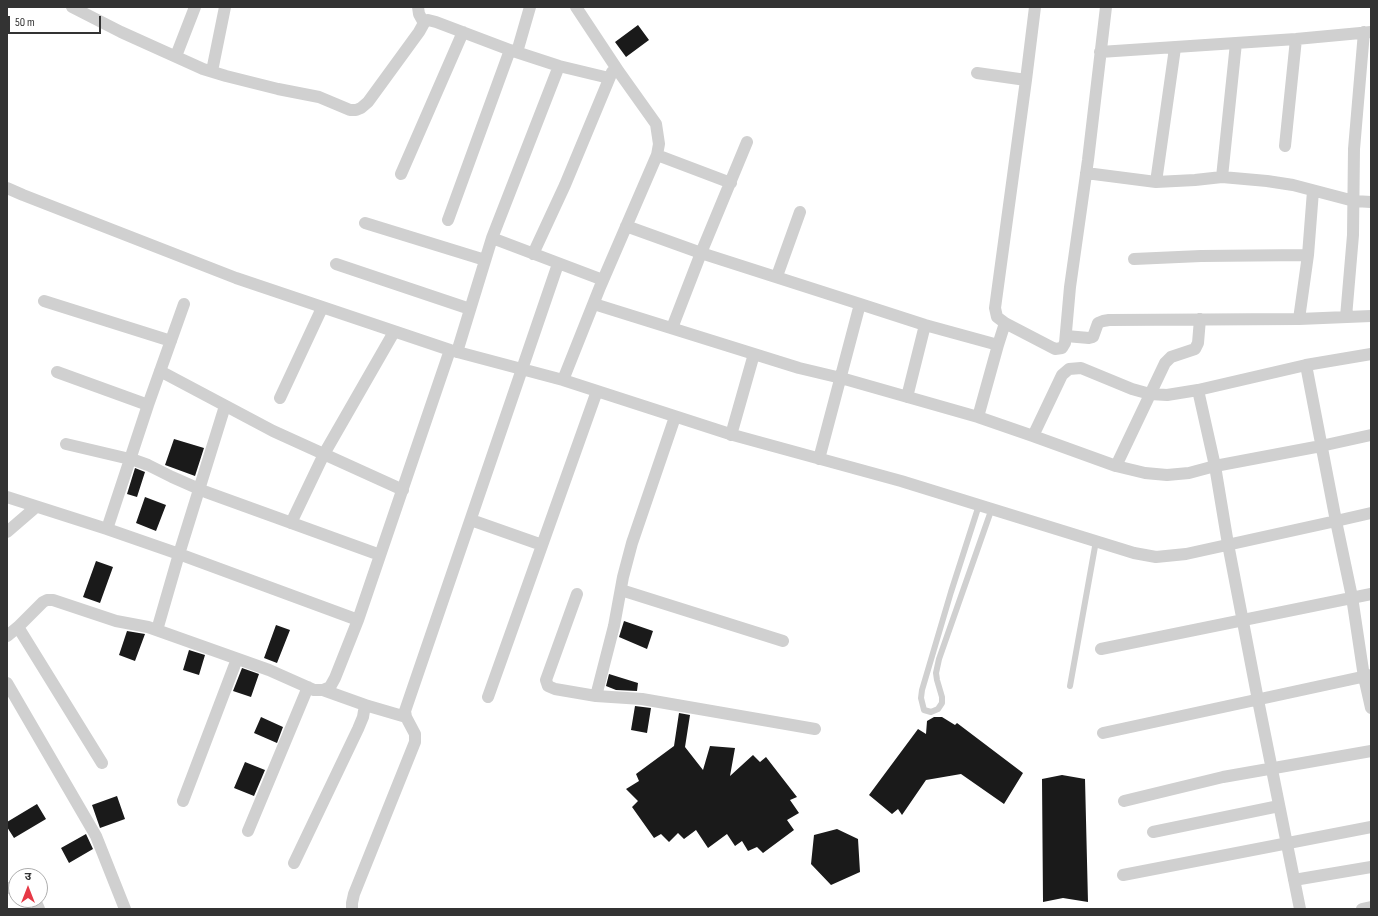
<!DOCTYPE html>
<meta charset="utf-8">
<style>
body{margin:0}
#map{position:relative;width:1378px;height:916px;overflow:hidden;background:#fff;font-family:"Sofia Sans Condensed","Noto Sans Devanagari",sans-serif}
canvas{display:block}
.frame{position:absolute;inset:0;border:8px solid #333;pointer-events:none}
.north{position:absolute;left:8px;top:868px;width:40px;height:40px;box-sizing:border-box;background:#fff;border:1px solid #adadad;border-radius:50%;rotate:0deg;font-size:11px;font-weight:700;line-height:16px;text-align:center;color:#333}
.north::after{content:'';display:block;margin:auto;width:14px;height:18px;background:#e63946;clip-path:polygon(50% 0,100% 100%,50% 72%,0 100%)}
.scale{position:absolute;left:8px;top:16px;width:93px;height:18px;box-sizing:border-box;border:2px solid #333;border-top:0;padding-left:5px;font-size:12px;line-height:14px;white-space:nowrap;color:#333;-webkit-text-stroke:3px #fff;paint-order:stroke}
</style>
<div id="map">
<canvas width="1378" height="916"></canvas>
<div class="frame"></div>
<div class="north">उ</div>
<div class="scale">50 m</div>
</div>
<script>
const g = document.querySelector('canvas').getContext('2d');
g.lineJoin = 'round';
function paint(path, color) {
  g.fillStyle = color;
  g.fill(path, 'evenodd');
}
function toPath(rows) {
  const path = new Path2D();
  for (const r of rows) {
    path.moveTo(r[0], r[1]);
    for (let i = 2; i < r.length; i += 2) path.lineTo(r[i], r[i + 1]);
  }
  return path;
}
function strokePath(path, color, width, dash) {
  g.strokeStyle = color;
  g.lineWidth = width;
  g.lineCap = dash ? 'butt' : 'round';
  g.setLineDash(dash || []);
  g.stroke(path);
}
const building = toPath([
 [638,25,649,40,626,57,615,42],
 [174,439,204,448,195,476,165,465],
 [135,468,145,472,137,497,127,494],
 [145,497,166,505,156,531,136,523],
 [96,561,113,567,100,603,83,597],
 [624,621,653,631,647,649,619,637],
 [276,625,290,630,277,663,264,658],
 [127,631,145,634,135,661,119,655],
 [189,650,205,655,199,675,183,670],
 [242,668,259,674,251,697,233,691],
 [609,674,638,683,637,691,616,690,606,686],
 [635,706,651,708,647,733,631,730],
 [679,713,690,715,685,747,703,770,710,746,735,748,730,776,753,755,760,762,766,757,797,797,790,800,799,813,787,820,794,830,763,853,757,847,748,851,742,841,735,846,727,834,708,848,696,830,684,839,678,833,669,842,661,834,654,838,632,807,638,801,626,789,639,781,636,774,674,746],
 [261,717,283,727,277,743,254,733],
 [934,717,942,717,955,725,957,723,1023,773,1004,804,961,774,926,780,902,815,898,809,892,814,869,795,918,729,926,734,927,721],
 [245,762,265,770,254,796,234,788],
 [1062,775,1085,779,1088,902,1063,898,1043,902,1042,779],
 [117,796,125,819,100,828,92,805],
 [37,804,46,819,14,838,7,827,7,822],
 [837,829,858,839,860,872,831,885,811,864,814,835],
 [86,834,93,849,69,863,61,848]
]);
const lane = toPath([
 [979,505,951,592,922,690,921,698,924,710,931,712,938,709,942,703,942,697,937,680,936,673,939,659,992,508],
 [1070,686,1096,541]
]);
const street = toPath([
 [72,7,121,32,203,69,226,76,278,89,319,97,350,110,356,110,361,108,368,102,419,32,424,23,428,20,436,22,510,50,559,66,609,78],
 [418,7,419,14,424,23],
 [517,52,530,7],
 [1100,52,1296,39,1371,32],
 [176,56,195,7],
 [212,71,225,7],
 [977,73,1026,80,995,308,997,317,1005,323,1055,349,1062,348,1065,343,1070,287,1088,160,1106,7],
 [1026,80,1035,7],
 [1285,146,1296,39],
 [657,155,731,183],
 [1086,173,1156,182,1195,180,1222,177,1267,181,1293,185,1354,201,1371,202],
 [401,174,463,32],
 [1222,177,1236,43],
 [1156,182,1175,48],
 [7,188,23,195,236,278,450,350,563,380,733,435,901,481,1134,553,1156,557,1186,554,1336,521,1306,365],
 [448,220,510,50],
 [365,223,485,260],
 [626,226,701,253,860,304,925,325,998,345],
 [492,238,603,280],
 [533,254,565,185,612,72],
 [1134,259,1201,256,1308,255],
 [336,264,470,309],
 [777,276,800,212],
 [44,301,171,341],
 [594,304,799,368,841,378,978,417,1033,436],
 [1346,317,1353,235,1354,149,1364,32],
 [1299,319,1308,255,1313,191],
 [672,328,701,253,747,142],
 [1066,336,1089,338,1093,337,1098,323,1103,321,1109,320,1299,319,1371,316],
 [457,352,492,238,559,66],
 [160,371,273,431,403,490],
 [57,372,148,405],
 [563,380,600,287,657,155,659,144,656,124,619,72,576,7],
 [1198,390,1306,365,1371,354],
 [907,397,925,325],
 [280,398,322,308],
 [675,417,632,543,623,577,614,626,596,696,642,699,815,729],
 [978,417,998,345,1005,323],
 [731,435,754,354],
 [66,444,134,460,148,465,172,477,206,492,380,555],
 [819,459,860,304],
 [1116,466,1165,363,1171,357,1195,349,1198,343,1200,319],
 [7,497,107,529,179,554,358,620],
 [1371,513,1336,521,1352,597,1364,677,1371,708],
 [471,520,542,545],
 [291,523,324,454,394,332],
 [107,529,148,405,184,304],
 [7,532,36,507],
 [621,590,783,641],
 [577,594,546,680,548,686,555,689,596,696],
 [18,627,102,763],
 [157,630,179,554,225,406],
 [7,636,18,627,43,602,47,600,53,600,116,621,148,627,269,670,314,690,323,690,330,687,335,678,358,620,450,350],
 [1101,649,1371,594],
 [7,683,96,836,125,909],
 [488,697,597,391],
 [365,705,406,717],
 [1103,733,1371,675],
 [183,801,237,659],
 [1124,801,1223,777,1371,751],
 [248,831,308,687],
 [1153,832,1279,806],
 [294,863,358,729,363,717,365,705,323,690],
 [1123,875,1371,827],
 [1294,880,1371,867],
 [7,888,16,888],
 [35,900,39,909],
 [352,909,352,903,354,894,415,742,415,734,406,717,405,711,558,264],
 [1300,909,1258,700,1228,544,1215,466,1198,390,1167,395,1150,394,1132,389,1081,368,1069,369,1062,375,1033,436,1116,466,1145,473,1167,475,1189,473,1215,466,1321,446,1371,435],
 [1362,909,1371,907]
]);
paint(building, '#1a1a1a');
strokePath(lane, '#d0d0d0', 6);
strokePath(street, '#d0d0d0', 12);
</script>
